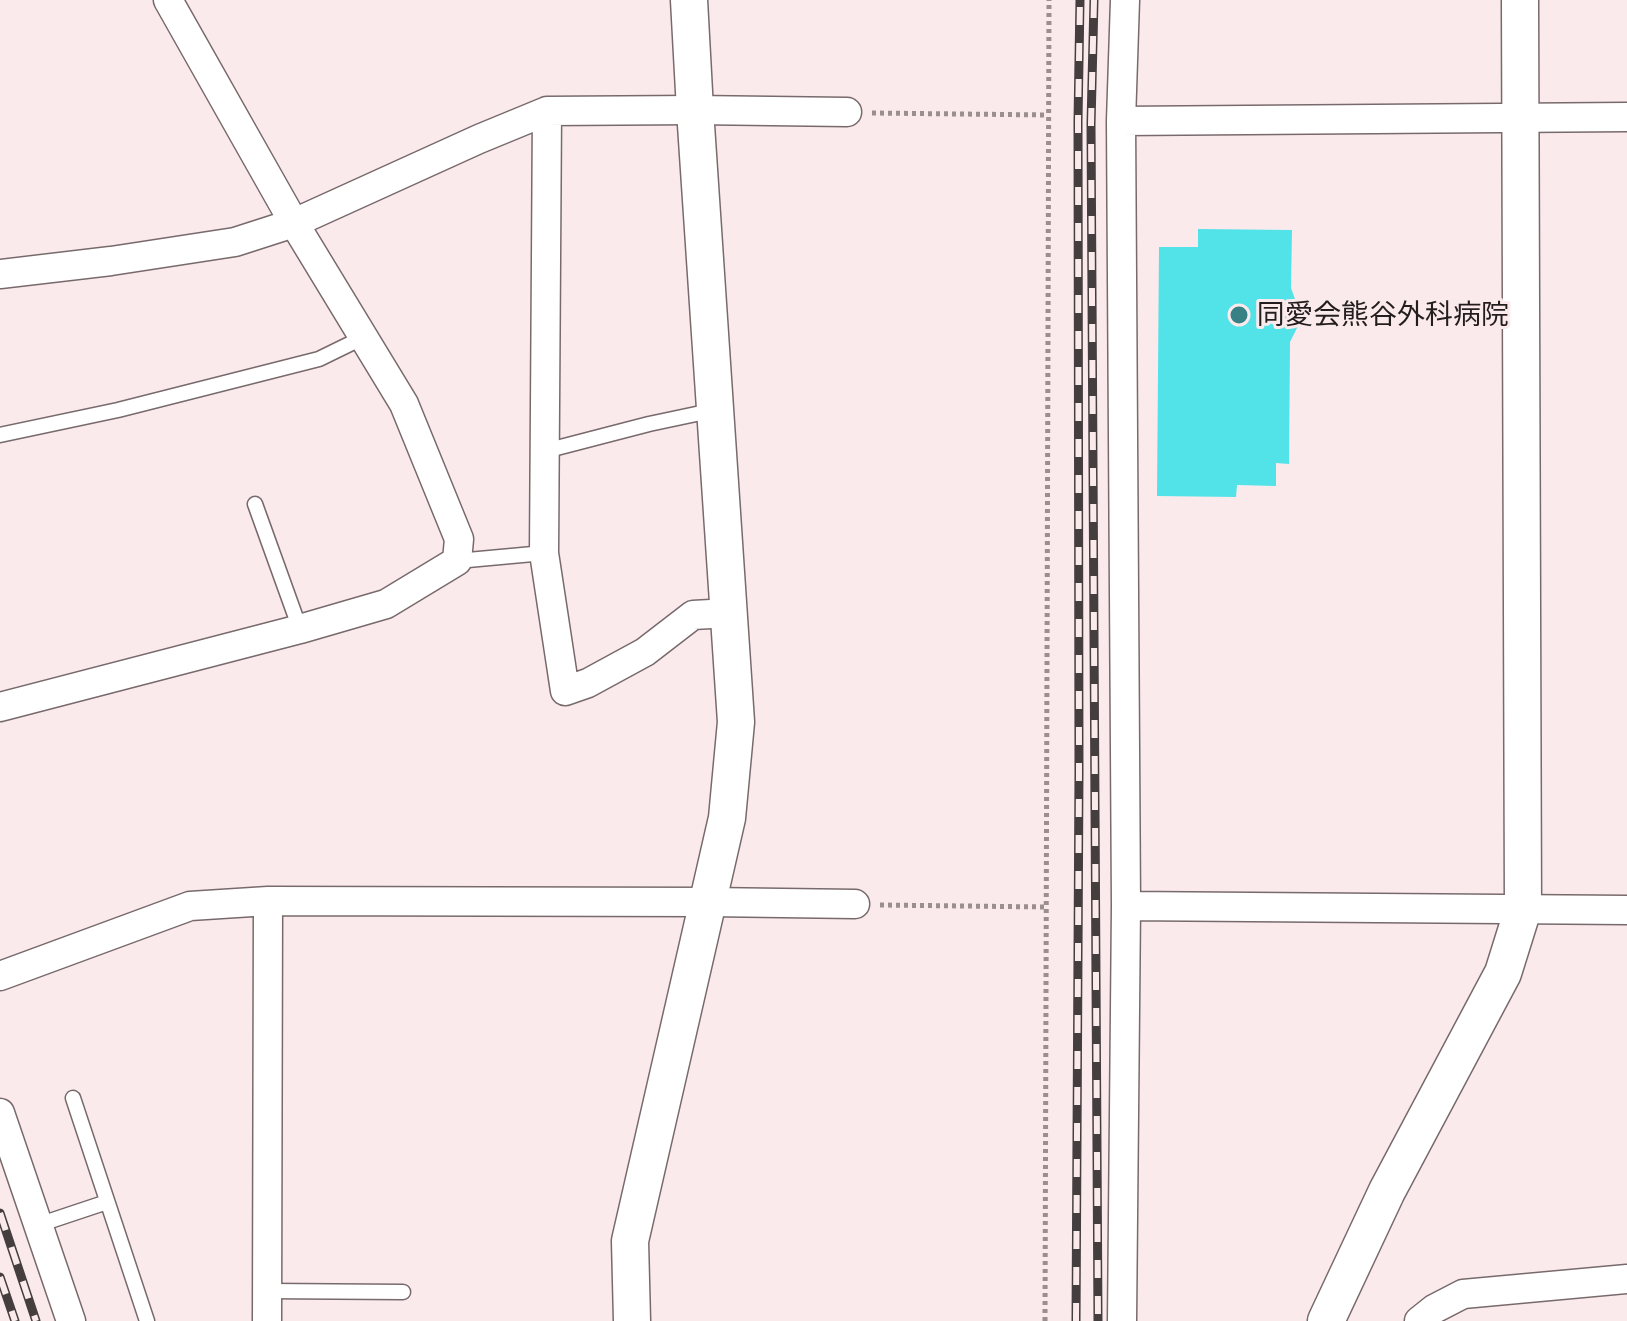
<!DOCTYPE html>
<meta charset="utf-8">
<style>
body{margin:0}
canvas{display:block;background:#faeaec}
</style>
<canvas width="1627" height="1321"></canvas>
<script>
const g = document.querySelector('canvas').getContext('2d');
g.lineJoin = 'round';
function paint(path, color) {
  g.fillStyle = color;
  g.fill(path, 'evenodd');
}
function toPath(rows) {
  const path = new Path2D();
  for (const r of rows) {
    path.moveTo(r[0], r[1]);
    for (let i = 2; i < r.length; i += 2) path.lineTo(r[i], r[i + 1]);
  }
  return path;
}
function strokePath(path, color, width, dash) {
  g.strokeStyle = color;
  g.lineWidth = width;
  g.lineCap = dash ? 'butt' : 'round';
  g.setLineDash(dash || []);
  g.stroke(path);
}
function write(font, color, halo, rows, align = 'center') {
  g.font = font + ' "Asap Condensed","Noto Sans JP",sans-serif';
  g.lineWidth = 6;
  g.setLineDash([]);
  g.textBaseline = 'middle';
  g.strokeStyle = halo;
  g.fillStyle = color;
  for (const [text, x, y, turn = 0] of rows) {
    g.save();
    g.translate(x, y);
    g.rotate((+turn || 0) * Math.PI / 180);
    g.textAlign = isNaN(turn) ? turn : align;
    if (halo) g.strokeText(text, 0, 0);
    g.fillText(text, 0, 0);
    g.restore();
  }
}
const building = toPath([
 [1198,229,1292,230,1291,288,1302,318,1290,342,1289,464,1276,463,1276,486,1237,485,1236,497,1157,496,1159,247,1198,247]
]);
const path = toPath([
 [872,113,1048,115],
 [880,905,1047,907],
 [1045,1321,1049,0]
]);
const service = toPath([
 [0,435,118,410,319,359,364,337],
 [545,451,649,424,715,410],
 [255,504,300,629],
 [457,561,544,553],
 [73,1098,147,1321],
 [38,1223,44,1223,107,1202],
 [267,1291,403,1292]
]);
const minor = toPath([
 [547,111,544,553,565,691,588,683,645,652,693,615,729,613],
 [1121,121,1627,117],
 [0,274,111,261,235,242,294,223,479,139,547,111,695,110,847,112],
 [0,707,300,629,386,604,457,561,459,539,404,404,294,223,168,0],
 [1126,906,1627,910],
 [0,976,190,906,268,901,709,902,855,904],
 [0,1113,71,1321],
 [267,1321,268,901],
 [1122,1321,1126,906,1121,121,1125,0],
 [1419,1321,1434,1309,1463,1294,1627,1279]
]);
const tertiary = toPath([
 [632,1321,630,1241,727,818,736,722,695,110,689,0],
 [1326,1321,1387,1191,1503,973,1523,909,1520,0]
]);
const rail = toPath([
 [1094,0,1091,124,1098,1321],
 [0,1213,36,1321],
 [0,1277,15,1321],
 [1076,1321,1079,770,1078,121,1080,0]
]);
const markers = [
 [1239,315,10,"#378083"]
];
const poiNames = [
 ["同愛会熊谷外科病院",1257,315]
];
paint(building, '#51e3e8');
strokePath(service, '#786a6c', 17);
strokePath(minor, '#786a6c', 31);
strokePath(tertiary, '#786a6c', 39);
strokePath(path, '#9a8e90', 5, [4, 4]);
strokePath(service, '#fff', 14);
strokePath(minor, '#fff', 28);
strokePath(tertiary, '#fff', 36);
strokePath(rail, '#453e3f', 9);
strokePath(rail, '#faeaec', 6, [18]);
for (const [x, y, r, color] of markers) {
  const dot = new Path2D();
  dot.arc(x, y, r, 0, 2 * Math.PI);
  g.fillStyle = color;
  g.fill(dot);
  strokePath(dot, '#faeaec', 3);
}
write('28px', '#231d1e', '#faeaec', poiNames, 'left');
</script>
